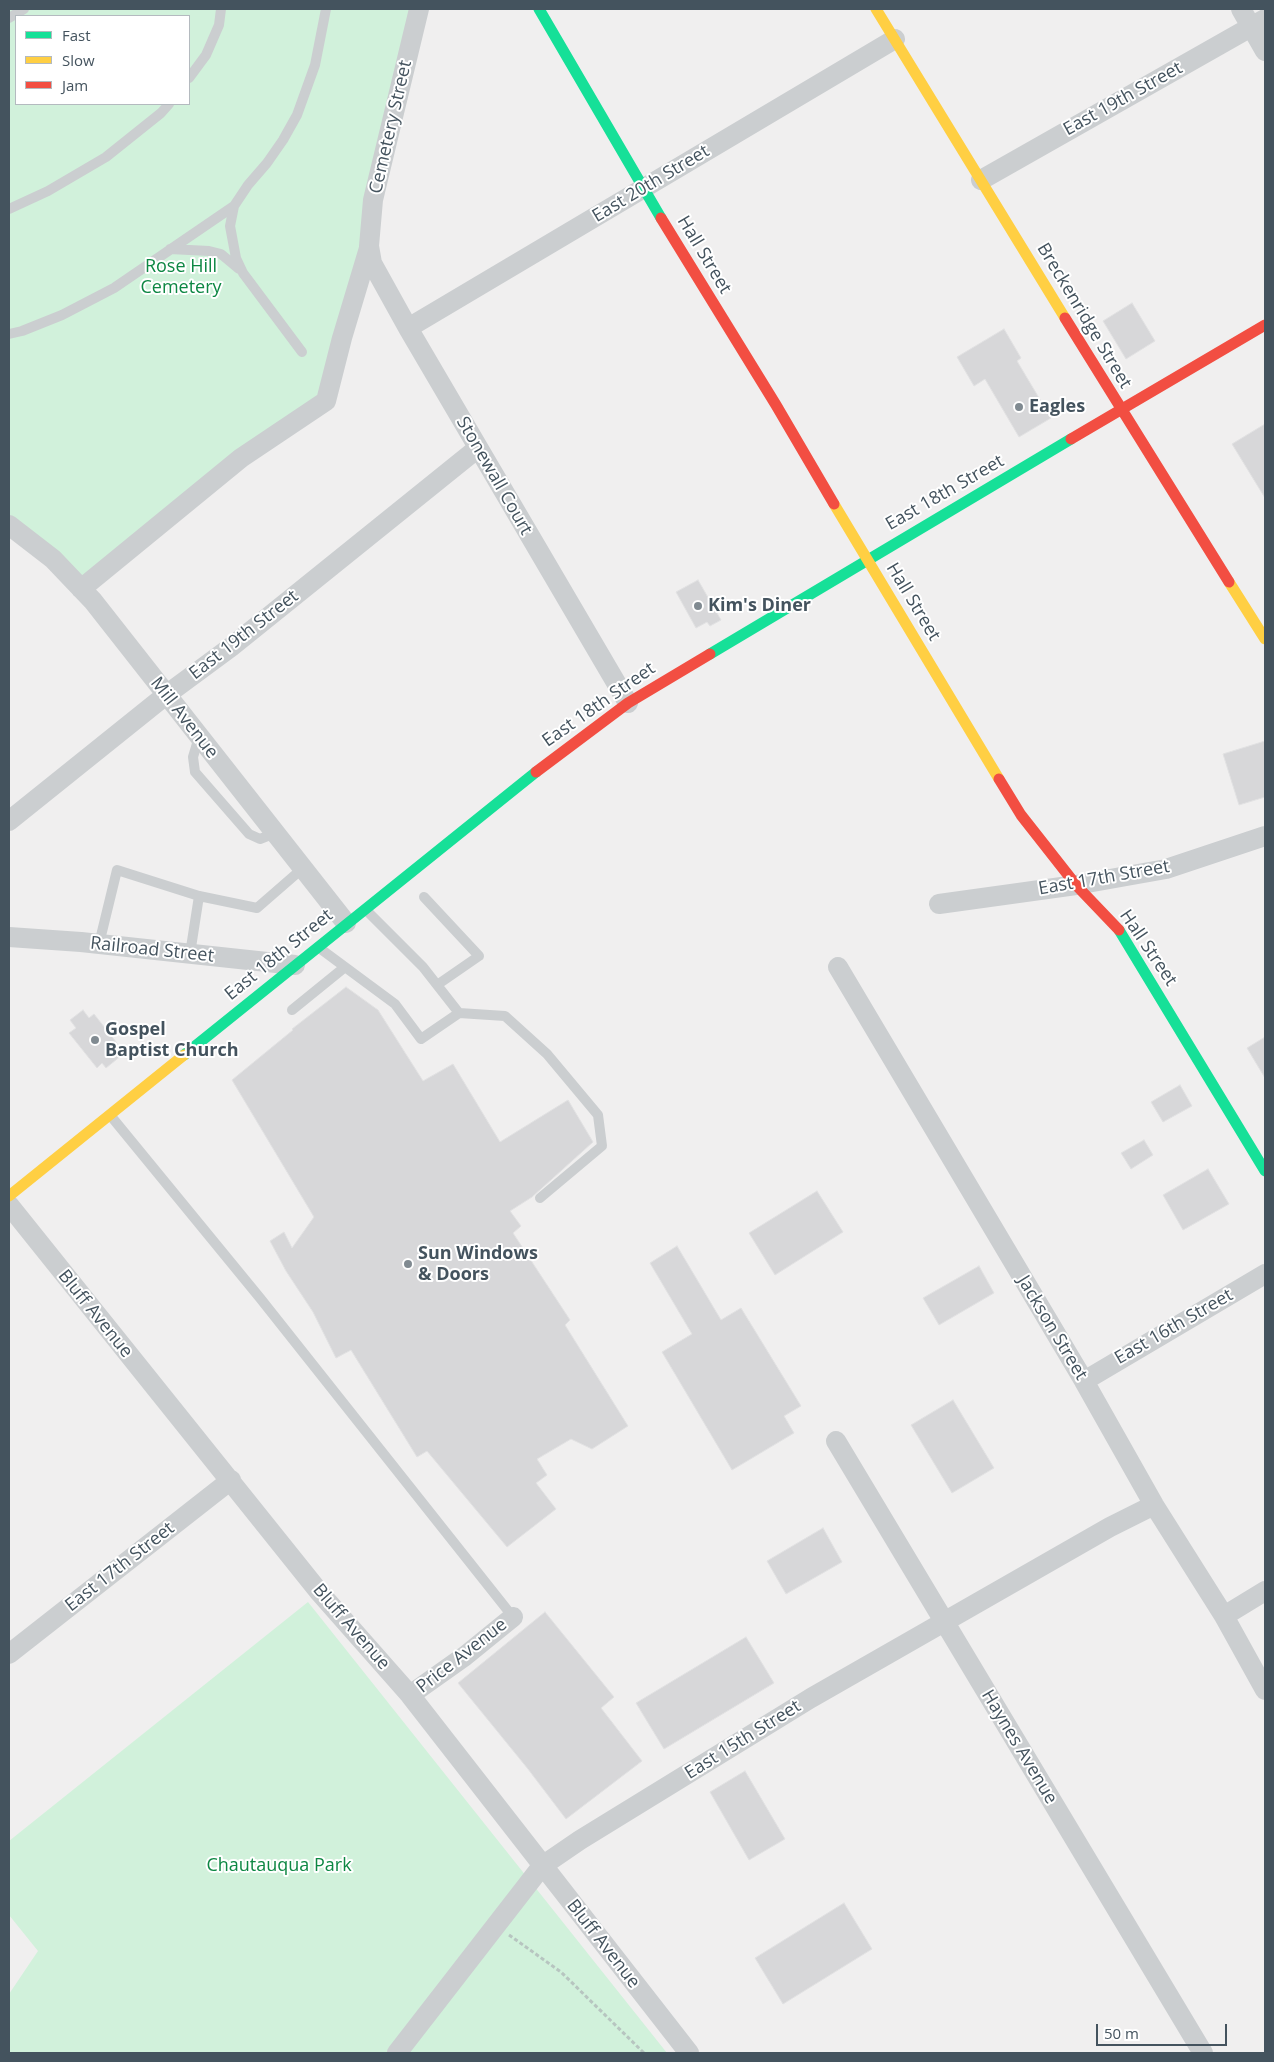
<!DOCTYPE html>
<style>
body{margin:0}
#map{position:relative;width:1274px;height:2062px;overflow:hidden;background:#f0efef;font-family:"Open Sans",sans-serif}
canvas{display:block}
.frame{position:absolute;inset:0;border:10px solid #44535e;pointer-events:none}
.legend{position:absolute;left:15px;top:15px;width:175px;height:90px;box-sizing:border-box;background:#fff;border:1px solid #b4babf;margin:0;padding:6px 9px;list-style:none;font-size:15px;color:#44535e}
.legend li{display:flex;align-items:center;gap:10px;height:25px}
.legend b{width:25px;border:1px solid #b4babf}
.scale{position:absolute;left:1096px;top:2024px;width:131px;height:22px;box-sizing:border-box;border:2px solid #44535e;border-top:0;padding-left:6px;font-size:15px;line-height:18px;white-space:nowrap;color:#44535e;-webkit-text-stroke:4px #fff;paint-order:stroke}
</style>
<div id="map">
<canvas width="1274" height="2062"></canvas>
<div class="frame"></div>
<ul class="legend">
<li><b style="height:6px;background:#16e098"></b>Fast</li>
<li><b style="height:6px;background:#ffcf43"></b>Slow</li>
<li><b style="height:6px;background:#f24e42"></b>Jam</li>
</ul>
<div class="scale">50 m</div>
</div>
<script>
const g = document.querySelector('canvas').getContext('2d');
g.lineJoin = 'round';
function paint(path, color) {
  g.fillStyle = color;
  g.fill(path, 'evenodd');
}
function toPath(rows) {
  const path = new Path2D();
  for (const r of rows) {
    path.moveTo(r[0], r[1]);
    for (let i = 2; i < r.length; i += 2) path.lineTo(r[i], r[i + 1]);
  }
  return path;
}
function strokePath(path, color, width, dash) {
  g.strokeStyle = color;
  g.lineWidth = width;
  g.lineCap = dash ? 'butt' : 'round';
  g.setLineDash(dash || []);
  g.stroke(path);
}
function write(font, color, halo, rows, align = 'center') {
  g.font = font + ' "Open Sans",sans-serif';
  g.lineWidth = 4;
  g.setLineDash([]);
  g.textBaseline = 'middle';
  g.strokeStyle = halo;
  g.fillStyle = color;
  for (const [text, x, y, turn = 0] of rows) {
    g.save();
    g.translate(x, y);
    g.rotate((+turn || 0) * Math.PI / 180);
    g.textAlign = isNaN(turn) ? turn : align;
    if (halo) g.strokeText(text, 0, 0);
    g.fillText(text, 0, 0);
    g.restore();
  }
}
const green = toPath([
 [9,9,419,9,326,401,81,589,9,525],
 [16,16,189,16,189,104,16,104],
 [308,1602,667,2053,9,2053,9,1994,38,1951,9,1915,9,1841]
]);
const building = toPath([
 [1132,303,1155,341,1126,359,1103,321,1132,303],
 [1004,329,1021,358,1017,361,1051,418,1019,437,985,379,974,386,957,357,1004,329],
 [1265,424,1265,498,1232,444,1265,424],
 [698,580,721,620,710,626,707,622,696,628,676,592,698,580],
 [1265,741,1265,797,1239,805,1223,754,1265,741],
 [346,987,378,1010,423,1081,453,1064,500,1142,568,1100,593,1142,532,1197,510,1211,521,1226,513,1233,570,1320,565,1325,628,1426,592,1449,571,1439,537,1459,547,1475,536,1483,556,1509,507,1547,427,1451,417,1457,351,1350,336,1358,313,1312,286,1271,270,1241,284,1232,292,1248,314,1217,232,1080,293,1030,292,1029,346,987],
 [83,1010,89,1018,94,1014,120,1047,117,1050,122,1055,106,1068,102,1063,97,1068,69,1033,76,1028,70,1020,83,1010],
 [1265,1037,1265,1078,1247,1048,1265,1037],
 [1180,1085,1192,1106,1163,1122,1151,1102,1180,1085],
 [1144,1140,1153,1155,1131,1169,1121,1153,1144,1140],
 [1208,1169,1229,1204,1183,1230,1163,1195,1208,1169],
 [817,1191,843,1232,775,1275,749,1233,817,1191],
 [677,1246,721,1320,741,1308,801,1406,784,1416,794,1433,732,1470,662,1352,692,1334,650,1263,677,1246],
 [979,1266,994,1293,939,1325,923,1298,979,1266],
 [953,1400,994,1468,952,1493,911,1425,953,1400],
 [823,1528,842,1562,786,1594,767,1561,823,1528],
 [545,1612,614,1697,601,1708,642,1761,566,1819,528,1769,458,1683,545,1612],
 [746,1637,774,1683,664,1749,636,1703,746,1637],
 [745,1771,785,1839,749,1860,710,1792,745,1771],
 [844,1903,872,1949,783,2004,755,1958,844,1903]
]);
const path = toPath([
 [509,1935,561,1972,644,2053]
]);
const lane = toPath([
 [9,18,24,9],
 [189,78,206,55,219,25,221,9],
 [9,209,48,191,106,157,161,113,169,104],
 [170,249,209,251,221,254,239,269],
 [9,334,22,331,62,315,114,288,234,206],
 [302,352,243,273,236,258,230,226,234,206,248,185,267,163,283,140,297,115,315,65,326,9],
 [199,737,193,757,195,772,249,834,260,839,275,833],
 [424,897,479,956,437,985],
 [366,910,423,967,459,1013],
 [99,944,117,870,199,896,257,908,303,868],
 [318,947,395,1004,421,1039,459,1013,505,1016,547,1054,598,1115,602,1146,540,1198],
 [190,954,199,896],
 [292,1010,345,967],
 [110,1115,260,1298,513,1617]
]);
const street = toPath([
 [419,9,373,200,369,246,372,263,408,328,628,703],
 [1241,9,1265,51],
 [981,180,1265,19],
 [408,328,895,39],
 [9,525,53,559,93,601,346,923],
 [81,589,241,458,326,401,342,338,369,248],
 [9,821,166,695,231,647,478,448],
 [939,904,1076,885,1166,869,1265,836],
 [9,937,81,942,295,965],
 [838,967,1084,1381,1154,1505,1224,1616,1265,1690],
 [9,1205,320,1593,410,1695,689,2053],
 [1084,1381,1265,1274],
 [836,1441,1203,2053],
 [1224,1616,1265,1591],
 [9,1654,231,1480],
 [410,1695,465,1656,513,1617],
 [397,2053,542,1866,580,1840,811,1698,1110,1527,1154,1505]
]);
const fast = toPath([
 [539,9,661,218],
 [710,654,1071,439],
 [1119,930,1265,1171],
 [184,1055,536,772]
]);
const slow = toPath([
 [876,9,1065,318],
 [834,504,999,779],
 [1229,582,1265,639],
 [9,1196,184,1055]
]);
const jam = toPath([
 [661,218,776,405,834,504],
 [1065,318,1229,582],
 [1071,439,1265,325],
 [536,772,628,703,710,654],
 [999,779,1021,815,1076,885,1119,930]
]);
const markers = [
 [1019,407,5,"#808a91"],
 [698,606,5,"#808a91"],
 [95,1040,5,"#808a91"],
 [408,1264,5,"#808a91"]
];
const streetNames = [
 ["East 19th Street",1123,99,-29],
 ["Cemetery Street",391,127,-77],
 ["East 20th Street",651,184,-31],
 ["Hall Street",704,255,59],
 ["Breckenridge Street",1084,316,59],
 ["Stonewall Court",494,476,60],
 ["East 18th Street",945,493,-30],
 ["Hall Street",913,602,59],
 ["East 19th Street",244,635,-38],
 ["East 18th Street",599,705,-35],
 ["Mill Avenue",184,718,52],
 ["East 17th Street",1104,878,-10],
 ["Hall Street",1148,948,56],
 ["Railroad Street",152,950,6],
 ["East 18th Street",279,955,-39],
 ["Bluff Avenue",95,1314,51],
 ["East 16th Street",1174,1327,-30],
 ["Jackson Street",1052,1328,59],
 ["East 17th Street",120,1567,-38],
 ["Bluff Avenue",351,1627,49],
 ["Price Avenue",462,1656,-38],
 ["East 15th Street",743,1740,-32],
 ["Haynes Avenue",1019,1747,59],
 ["Bluff Avenue",603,1944,52]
];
const parkNames = [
 ["Rose Hill",181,267],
 ["Cemetery",181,288],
 ["Chautauqua Park",279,1866]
];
const poiNames = [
 ["Eagles",1029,407],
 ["Kim's Diner",708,606],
 ["Gospel",105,1030],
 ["Baptist Church",105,1051],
 ["Sun Windows",418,1254],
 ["& Doors",418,1275]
];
paint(green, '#d1f1db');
paint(building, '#d7d7d9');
strokePath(building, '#e1e1e2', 1);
strokePath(path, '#b7c5c0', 3, [4, 2.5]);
strokePath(lane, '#cbced0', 10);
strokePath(street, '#cbced0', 20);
strokePath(fast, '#16e098', 11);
strokePath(slow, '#ffcf43', 11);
strokePath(jam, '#f24e42', 11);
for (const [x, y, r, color] of markers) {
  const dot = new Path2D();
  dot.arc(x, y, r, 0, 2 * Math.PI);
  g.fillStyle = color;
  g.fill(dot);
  strokePath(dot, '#fff', 2);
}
write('18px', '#44535e', '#fff', streetNames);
write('18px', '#0d8743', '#fff', parkNames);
write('bold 18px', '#44535e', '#fff', poiNames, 'left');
</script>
